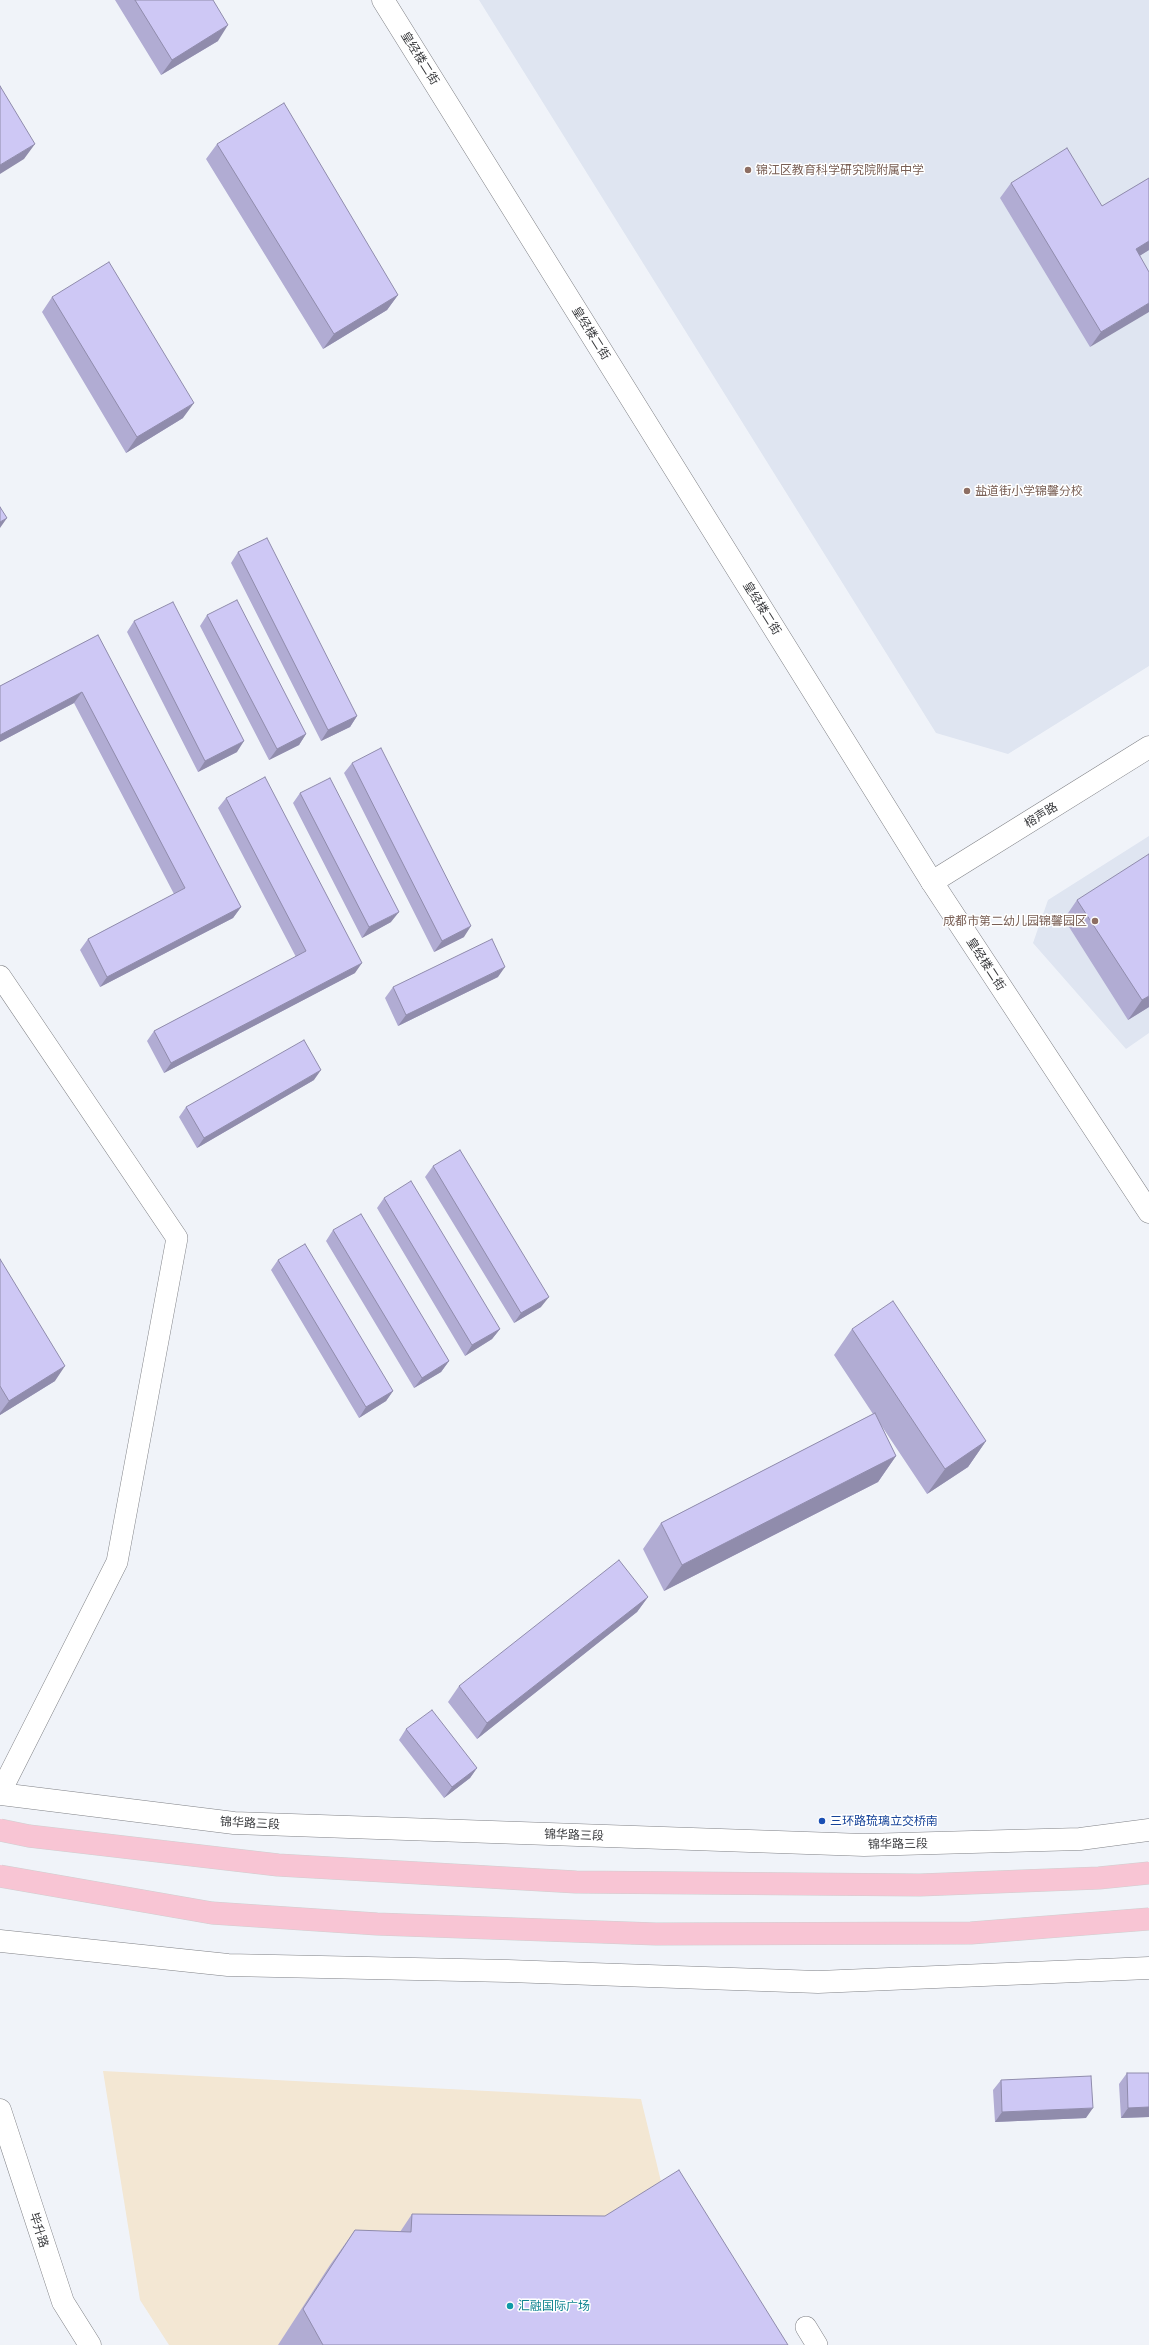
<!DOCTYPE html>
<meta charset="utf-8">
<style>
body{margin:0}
canvas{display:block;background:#f0f3f9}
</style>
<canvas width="1149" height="2345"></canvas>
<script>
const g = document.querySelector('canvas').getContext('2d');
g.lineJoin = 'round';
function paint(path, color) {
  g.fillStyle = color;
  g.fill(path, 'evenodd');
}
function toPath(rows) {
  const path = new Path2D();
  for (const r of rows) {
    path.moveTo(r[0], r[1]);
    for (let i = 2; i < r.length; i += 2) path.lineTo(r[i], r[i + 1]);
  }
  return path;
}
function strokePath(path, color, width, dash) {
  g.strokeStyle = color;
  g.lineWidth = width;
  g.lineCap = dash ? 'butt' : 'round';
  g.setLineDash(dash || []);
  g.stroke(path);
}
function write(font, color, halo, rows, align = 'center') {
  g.font = font + ' "Exo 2","Noto Sans SC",sans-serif';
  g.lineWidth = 3;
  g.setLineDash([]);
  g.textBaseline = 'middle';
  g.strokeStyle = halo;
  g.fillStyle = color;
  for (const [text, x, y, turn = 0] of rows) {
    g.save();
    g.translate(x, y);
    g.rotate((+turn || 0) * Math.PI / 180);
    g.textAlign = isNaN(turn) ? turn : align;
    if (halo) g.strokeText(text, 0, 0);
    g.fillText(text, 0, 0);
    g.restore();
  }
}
const commercial = toPath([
 [103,2071,641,2099,666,2202,753,2345,169,2345,140,2300]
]);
const built = toPath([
 [479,0,1149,0,1149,666,1008,754,936,733],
 [1149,836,1149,1033,1126,1049,1033,943,1048,900]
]);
const service = toPath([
 [0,976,177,1238,117,1562,0,1793],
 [806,2327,817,2345]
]);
const minor = toPath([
 [932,882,1149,747]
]);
const tertiary = toPath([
 [383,0,932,882,1149,1212],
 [0,2110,63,2302,90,2345]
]);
const secondary = toPath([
 [0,1794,234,1823,864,1845,1080,1839,1149,1830],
 [0,1941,228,1965,508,1971,818,1982,1149,1968]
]);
const primaryBridge = toPath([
 [0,1830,29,1836,278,1865,576,1882,920,1885,1099,1878,1149,1873],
 [0,1876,212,1913,377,1924,656,1934,971,1933,1149,1919]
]);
const wall = toPath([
 [115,0,213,0,218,41,161,75],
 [217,144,398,295,387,310,323,349,206,159],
 [1149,178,1149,250,1139,256,1149,272,1090,347,1000,198,1011,183,1102,206],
 [52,297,183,418,126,453,42,312],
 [238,552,357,716,350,727,321,741,231,563],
 [207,615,306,734,299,745,269,760,200,626],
 [134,621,237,752,198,772,127,632],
 [98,635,241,907,233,918,100,987,80,950,88,939,174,894,74,703,0,742,0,686],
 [352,763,464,937,434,952,344,773],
 [300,793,391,922,362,938,293,803],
 [226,798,355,973,164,1073,147,1041,154,1031,296,957,218,808],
 [1077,900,1149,1007,1128,1020,1064,919],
 [498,977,398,1026,385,998,393,987],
 [314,1080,197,1148,179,1117,186,1107],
 [433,1166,541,1307,514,1323,425,1177],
 [384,1198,500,1329,492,1339,465,1356,377,1208],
 [333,1230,449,1361,441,1372,414,1388,326,1241],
 [0,1259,55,1381,0,1415],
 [278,1260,393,1391,386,1401,359,1418,271,1270],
 [852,1329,986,1441,968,1467,927,1494,881,1425,896,1456,878,1482,664,1591,643,1549,661,1523,873,1414,834,1355],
 [648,1597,637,1612,477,1739,448,1702,459,1686],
 [406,1729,477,1768,470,1778,444,1798,399,1740],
 [1127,2073,1149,2073,1149,2117,1121,2118,1119,2084],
 [1001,2080,1086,2118,995,2122,993,2090],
 [412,2214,788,2345,278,2345,330,2265,355,2230,400,2232]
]);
const shadedWall = toPath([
 [228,25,218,41,161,75,172,60],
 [35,144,24,159,0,174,0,165],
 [1149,241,1149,250,1125,265,1136,249],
 [398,295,387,310,323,349,334,334],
 [1149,303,1149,312,1090,347,1101,332],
 [194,403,183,418,126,453,137,437],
 [7,518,0,528,0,522],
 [82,692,74,703,0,742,0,735],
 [357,716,350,727,321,741,328,730],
 [306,734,299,745,269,760,277,749],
 [244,741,237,752,198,772,205,761],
 [241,907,233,918,100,987,107,977],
 [399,912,391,922,362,938,369,927],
 [471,926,464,937,434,952,442,941],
 [362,963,355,973,164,1073,171,1063],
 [505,967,498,977,398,1026,406,1015],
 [1149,996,1149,1007,1128,1020,1142,1000],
 [321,1070,314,1080,197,1148,204,1138],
 [549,1297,541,1307,514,1323,521,1313],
 [500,1329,492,1339,465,1356,472,1345],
 [449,1361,441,1372,414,1388,422,1378],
 [65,1366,55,1381,0,1415,0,1413,9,1401],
 [393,1391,386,1401,359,1418,366,1407],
 [986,1441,968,1467,927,1494,945,1469],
 [896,1456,878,1482,664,1591,682,1565],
 [648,1597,637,1612,477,1739,487,1723],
 [477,1768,470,1778,444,1798,452,1787],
 [1149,2107,1149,2117,1121,2118,1128,2108],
 [1093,2108,1086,2118,995,2122,1002,2112]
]);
const building = toPath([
 [135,0,213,0,228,25,172,60,135,0],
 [0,86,35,144,0,165,0,86],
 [284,103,398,295,334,334,217,144,284,103],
 [1067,148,1102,206,1149,178,1149,241,1136,249,1149,272,1149,303,1101,332,1011,183,1067,148],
 [109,262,194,403,137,437,52,297,109,262],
 [0,507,7,518,0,522,0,507],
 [267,538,357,716,328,730,238,552,267,538],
 [237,600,306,734,277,749,207,615,237,600],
 [173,602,244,741,205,761,134,621,173,602],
 [98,635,241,907,107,977,88,939,185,888,82,692,0,735,0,686,98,635],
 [381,748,471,926,442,941,352,763,381,748],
 [265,777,362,963,171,1063,154,1031,306,951,226,798,265,777],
 [330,778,399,912,369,927,300,793,330,778],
 [1149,854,1149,996,1142,1000,1077,900,1149,854],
 [492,939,505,967,406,1015,393,987,492,939],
 [304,1040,321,1070,204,1138,186,1107,304,1040],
 [460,1150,549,1297,521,1313,433,1166,460,1150],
 [411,1181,500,1329,472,1345,384,1198,411,1181],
 [361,1214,449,1361,422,1378,333,1230,361,1214],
 [305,1244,393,1391,366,1407,278,1260,305,1244],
 [0,1259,65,1366,9,1401,0,1386,0,1259],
 [893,1301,986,1441,945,1469,852,1329,893,1301],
 [875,1413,896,1456,682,1565,661,1523,875,1413],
 [619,1560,648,1597,487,1723,459,1686,619,1560],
 [432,1710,477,1768,452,1787,406,1729,432,1710],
 [1127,2073,1149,2073,1149,2107,1128,2108,1127,2073],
 [1091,2076,1093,2108,1002,2112,1001,2080,1091,2076],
 [679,2170,788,2345,323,2345,303,2309,355,2230,411,2232,412,2214,605,2216,679,2170]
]);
const markers = [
 [748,170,4,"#8d6e63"],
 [967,491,4,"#8d6e63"],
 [1095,921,4,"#8d6e63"],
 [822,1821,4,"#1a4fb4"],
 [510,2306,4,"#0f9aa8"]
];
const streetNames = [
 ["皇经楼二街",420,58,58],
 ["皇经楼二街",591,333,58],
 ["皇经楼二街",762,608,58],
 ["榕声路",1041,815,-32],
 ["皇经楼二街",986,964,57],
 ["锦华路三段",250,1823,3],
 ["锦华路三段",574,1835,2],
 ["锦华路三段",898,1844,-1],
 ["毕升路",39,2230,72]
];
const educationNames = [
 ["锦江区教育科学研究院附属中学",756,170],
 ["盐道街小学锦馨分校",975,491],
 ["成都市第二幼儿园锦馨园区",1087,921,"right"]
];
const transitNames = [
 ["三环路琉璃立交桥南",830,1821]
];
const cultureNames = [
 ["汇融国际广场",518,2306]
];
paint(commercial, '#f3e7d3');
paint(built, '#dfe5f1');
strokePath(service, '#808287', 22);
strokePath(minor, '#808287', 23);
strokePath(tertiary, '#808287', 23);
strokePath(secondary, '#808287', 23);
strokePath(service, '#fff', 21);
strokePath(minor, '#fff', 22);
strokePath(tertiary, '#fff', 22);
strokePath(secondary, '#fff', 22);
strokePath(primaryBridge, '#cfcfd0', 23, []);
strokePath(primaryBridge, '#f8c5d4', 22);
paint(wall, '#b1acd3');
paint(shadedWall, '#908cac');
paint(building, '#cec8f5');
strokePath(building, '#908cac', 1);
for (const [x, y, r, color] of markers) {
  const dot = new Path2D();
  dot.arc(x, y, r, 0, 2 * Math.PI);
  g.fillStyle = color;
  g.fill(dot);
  strokePath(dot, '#fff', 1.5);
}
write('12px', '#38393c', '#fff', streetNames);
write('12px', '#785e54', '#fff', educationNames, 'left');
write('12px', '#164399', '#fff', transitNames, 'left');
write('12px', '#0d838f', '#fff', cultureNames, 'left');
</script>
